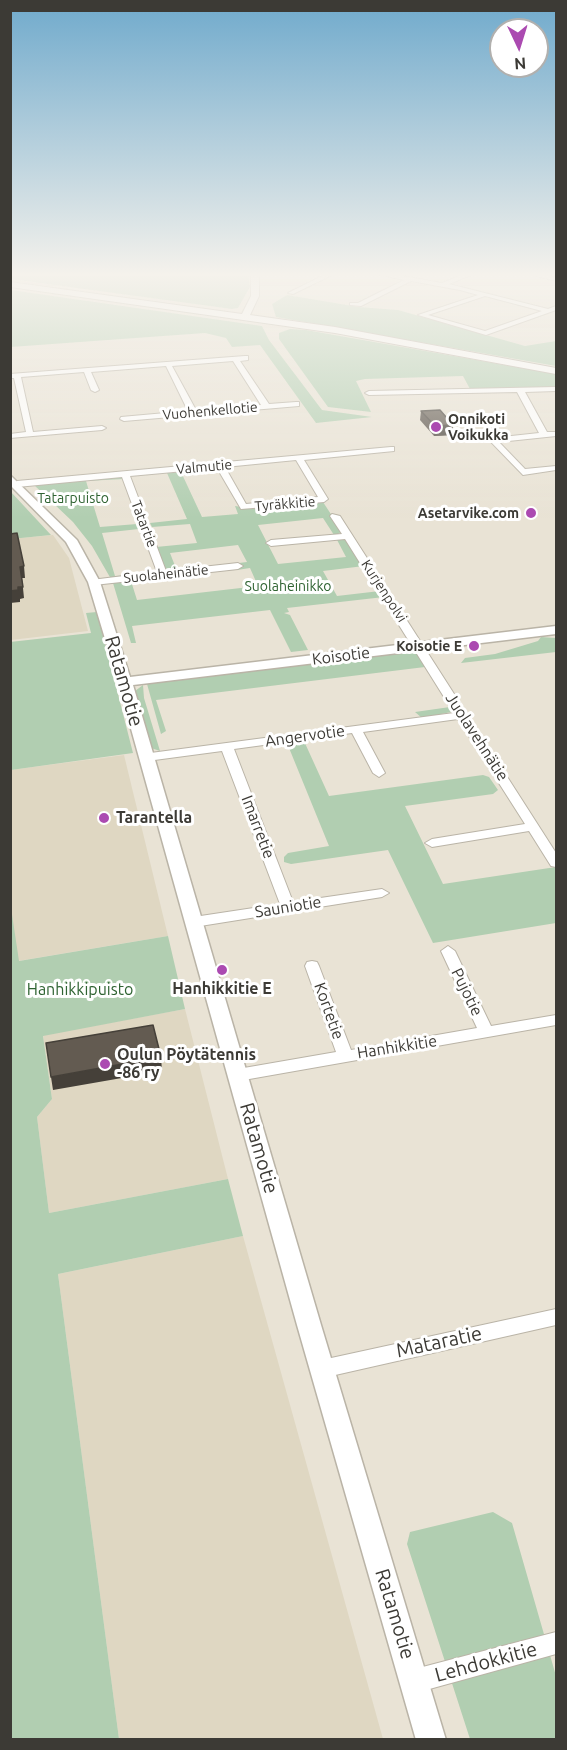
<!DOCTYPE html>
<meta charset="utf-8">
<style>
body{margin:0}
#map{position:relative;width:567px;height:1750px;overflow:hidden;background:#e9e3d5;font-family:Ubuntu,sans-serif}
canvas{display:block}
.frame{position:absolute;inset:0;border:12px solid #3c3a35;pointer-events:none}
.north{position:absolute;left:489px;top:18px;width:60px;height:60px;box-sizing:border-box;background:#fff;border:2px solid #b1b0ae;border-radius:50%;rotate:176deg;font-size:16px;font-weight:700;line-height:24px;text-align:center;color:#3c3a35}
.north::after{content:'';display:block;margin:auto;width:21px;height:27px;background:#ab4ab1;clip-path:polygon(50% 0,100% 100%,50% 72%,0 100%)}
</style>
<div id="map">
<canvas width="567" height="1750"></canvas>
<div class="frame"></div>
<div class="north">N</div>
</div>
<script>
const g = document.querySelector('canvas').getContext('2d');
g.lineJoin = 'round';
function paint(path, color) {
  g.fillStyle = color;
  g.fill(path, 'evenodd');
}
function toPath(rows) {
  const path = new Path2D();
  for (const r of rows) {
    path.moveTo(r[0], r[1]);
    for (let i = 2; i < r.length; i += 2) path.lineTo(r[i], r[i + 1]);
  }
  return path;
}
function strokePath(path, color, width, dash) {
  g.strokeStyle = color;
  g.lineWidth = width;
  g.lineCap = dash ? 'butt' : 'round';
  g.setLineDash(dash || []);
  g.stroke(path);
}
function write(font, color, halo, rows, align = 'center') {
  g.font = font + ' Ubuntu,sans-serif';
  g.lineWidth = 6;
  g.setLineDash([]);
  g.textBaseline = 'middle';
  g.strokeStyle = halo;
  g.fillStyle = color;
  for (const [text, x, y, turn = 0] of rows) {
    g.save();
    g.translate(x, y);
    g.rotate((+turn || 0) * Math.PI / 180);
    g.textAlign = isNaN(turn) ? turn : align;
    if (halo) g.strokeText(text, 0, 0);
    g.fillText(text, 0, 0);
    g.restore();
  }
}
const built = toPath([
 [53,535,69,558,88,631,11,640,10,539],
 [124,755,168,936,18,961,10,903,10,770],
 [185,1009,228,1179,49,1213,37,1117,52,1099,43,1035],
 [243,1236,383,1739,119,1739,58,1274]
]);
const green = toPath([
 [11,273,248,273,250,287,238,308,232,309,11,279],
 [11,290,262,326,269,340,322,410,372,417,316,423,260,345,232,347,226,338,205,333,11,347],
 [287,295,359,307,398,310,525,346,556,341,556,366,276,317,272,304],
 [290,329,306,330,556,374,556,387,470,389,463,376,365,379,356,381,371,412,328,407,279,339,279,333],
 [181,472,202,517,238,514,235,506,255,509,323,502,342,531,337,535,334,535,323,518,258,525,278,564,346,557,336,538,348,540,364,566,323,571,337,596,380,591,384,597,287,608,289,612,284,613,290,615,308,650,291,652,270,610,132,626,136,643,131,643,113,583,131,581,137,600,258,586,250,568,237,570,235,565,231,564,247,562,238,545,170,553,177,571,164,568,156,547,197,543,190,524,152,527,150,523,187,519,167,473],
 [120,477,124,479,86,481,100,527,137,524,135,516,138,517,145,534,141,534,139,529,102,533,115,576,149,574,111,579,92,546,73,522,34,485],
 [11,492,51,535,11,539],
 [97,612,133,753,11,770,10,642,91,633,86,613],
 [541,637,556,638,556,652,461,663,465,658,495,654,538,641],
 [409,651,417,653,453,710,451,712,422,718,415,712,450,707,425,667,156,700,166,731,161,734,147,684],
 [143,685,144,698,160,751,151,748,135,695,135,691],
 [304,741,329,796,483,775,489,777,498,790,493,794,405,806,443,884,556,867,556,923,433,943,388,850,291,864,284,862,284,857,288,853,329,846,287,743],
 [10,901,19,961,168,936,185,1009,43,1036,52,1099,37,1117,49,1213,228,1179,243,1236,58,1274,119,1739,11,1739],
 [493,1512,512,1523,556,1676,556,1739,470,1739,407,1544,410,1532]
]);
const minor = toPath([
 [328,273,336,273,293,294,288,293,328,273],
 [373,273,386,273,442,283,467,273,476,273,449,284,548,309,556,306,556,310,486,335,418,315,478,295,460,290,411,281,361,306,350,305,350,303,358,303,404,280,373,273],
 [485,296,542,311,485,331,428,315,485,296],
 [527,273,556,277,556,281,528,274,527,273],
 [245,356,248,356,248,360,240,361,269,404,296,402,299,402,299,406,124,421,120,419,121,417,188,411,166,366,91,372,99,390,95,392,91,390,84,372,21,377,33,432,102,426,106,428,102,430,10,438,10,434,26,432,14,378,10,378,10,374,245,356],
 [233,361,261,405,196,410,172,366,233,361],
 [556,387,556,391,525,392,547,432,556,432,556,436,499,442,525,469,556,466,556,470,523,475,489,440,493,438,539,433,517,392,369,395,365,393,369,391,556,387],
 [391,447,394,447,394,451,304,460,328,499,324,502,241,509,217,468,130,476,166,571,238,563,243,566,238,569,94,585,91,584,91,580,157,572,122,477,17,487,13,484,17,481,391,447],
 [296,460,318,497,246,504,225,467,296,460],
 [332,514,340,516,556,853,556,867,551,866,529,831,432,847,425,843,432,839,525,824,458,719,363,732,385,773,379,777,373,773,352,733,234,749,293,902,382,889,389,893,382,897,194,927,189,925,187,922,189,919,194,917,280,904,222,751,147,761,141,757,143,754,454,713,345,539,271,546,266,543,271,540,342,534,330,516,332,514],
 [448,946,455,951,491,1026,556,1015,556,1025,238,1081,232,1079,230,1075,232,1071,238,1069,336,1052,305,966,307,962,312,961,317,962,319,966,351,1050,477,1028,441,951,448,946],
 [556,1309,556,1325,322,1378,315,1375,312,1369,315,1363,322,1360,556,1309],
 [556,1632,556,1654,415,1693,407,1689,403,1681,407,1673,415,1669,556,1632]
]);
const tertiary = toPath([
 [10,475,77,540,100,582,130,677,556,626,556,634,133,685,321,1325,446,1740,416,1740,297,1325,118,682,88,582,66,542,10,485,10,475]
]);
const secondary = toPath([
 [251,273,259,273,259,296,250,315,335,327,556,368,556,374,335,333,10,287,10,282,242,314,251,296,251,273]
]);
const wall = toPath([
 [421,411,453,425,452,435,434,436,420,420]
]);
const shadedWall = toPath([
 [453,425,452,435,434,436,435,426],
 [24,566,25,578,22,578,24,598,20,599,20,602,10,603,10,591,18,587,20,567],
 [161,1057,162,1071,53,1090,51,1077]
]);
const building = toPath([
 [440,410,453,425,435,426,421,411,440,410],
 [17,533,24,566,20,567,23,587,18,587,18,590,10,591,10,534,17,533],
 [153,1025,161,1057,51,1077,46,1043,153,1025]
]);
const markers = [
 [436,427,6,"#ab4ab1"],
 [531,513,6,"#ab4ab1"],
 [474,646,6,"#ab4ab1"],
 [104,818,6,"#ab4ab1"],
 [222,970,6,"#ab4ab1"],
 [105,1064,6,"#ab4ab1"]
];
const farStreetnames = [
 ["Vuohenkellotie",210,411,-5],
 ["Valmutie",204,467,-5],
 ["Tyräkkitie",285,504,-5],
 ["Tatartie",144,524,69],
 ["Suolaheinätie",166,574,-6],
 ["Kurjenpolvi",384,591,57]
];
const farPoinames = [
 ["Onnikoti",448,419,"left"],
 ["Voikukka",448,435,"left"],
 ["Asetarvike.com",519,513],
 ["Koisotie E",462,646]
];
const farParknames = [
 ["Tatarpuisto",73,498],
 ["Suolaheinikko",288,586]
];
const streetNames = [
 ["Koisotie",341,656,-7],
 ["Angervotie",305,736,-8],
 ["Juolavehnätie",477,737,57],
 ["Imarretie",258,827,69],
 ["Sauniotie",288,907,-9],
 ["Pujotie",467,992,64],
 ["Kortetie",329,1011,70],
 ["Hanhikkitie",397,1047,-9]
];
const poiNames = [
 ["Tarantella",116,818],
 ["Hanhikkitie E",222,989,"center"],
 ["Oulun Pöytätennis",117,1055],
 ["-86 ry",117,1073]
];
const parkNames = [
 ["Hanhikkipuisto",80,990]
];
const nearStreetnames = [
 ["Ratamotie",124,681,74],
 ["Ratamotie",259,1148,74],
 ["Mataratie",439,1342,-12],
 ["Ratamotie",395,1614,73],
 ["Lehdokkitie",486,1662,-15]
];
paint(built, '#dfd7c2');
paint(green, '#b1ceb1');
strokePath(minor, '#bab4a7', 2);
strokePath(tertiary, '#bab4a7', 3);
strokePath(secondary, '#bab4a7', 2);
paint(minor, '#fff');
paint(tertiary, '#fff');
paint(secondary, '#fff');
paint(wall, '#554e46');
paint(shadedWall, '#454039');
paint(building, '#635b51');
strokePath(building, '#454039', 1.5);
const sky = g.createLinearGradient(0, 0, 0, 518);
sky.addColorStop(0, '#70aacc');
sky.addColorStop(0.53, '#f5f2ec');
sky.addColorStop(1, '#f5f2ec00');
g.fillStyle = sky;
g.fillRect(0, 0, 567, 518);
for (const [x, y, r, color] of markers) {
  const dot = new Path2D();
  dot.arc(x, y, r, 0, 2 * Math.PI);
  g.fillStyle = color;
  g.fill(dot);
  strokePath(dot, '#fff', 2);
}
write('14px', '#3c3a35', '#fff', farStreetnames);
write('bold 14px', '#3c3a35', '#fff', farPoinames, 'right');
write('14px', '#2f6332', '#fff', farParknames);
write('16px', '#3c3a35', '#fff', streetNames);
write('bold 16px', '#3c3a35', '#fff', poiNames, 'left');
write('16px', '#2f6332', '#fff', parkNames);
write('20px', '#3c3a35', '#fff', nearStreetnames);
</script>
